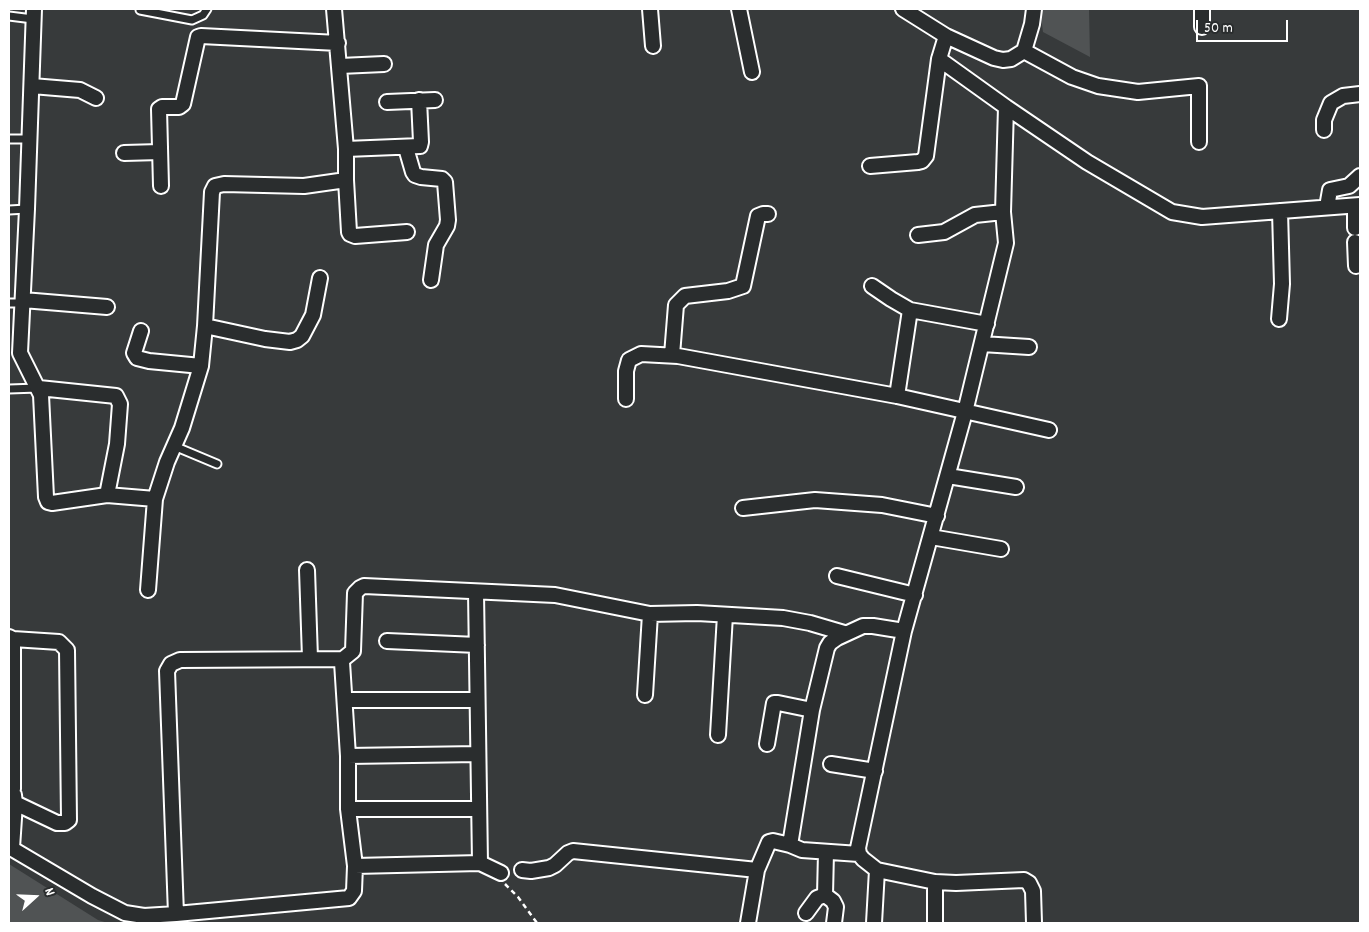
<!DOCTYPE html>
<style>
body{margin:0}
#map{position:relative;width:1369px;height:932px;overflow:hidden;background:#373a3b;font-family:Dekko,sans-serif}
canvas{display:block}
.frame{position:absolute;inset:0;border:10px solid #fff;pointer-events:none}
.north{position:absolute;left:10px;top:872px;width:50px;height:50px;-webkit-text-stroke:4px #2a2d2e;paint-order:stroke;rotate:70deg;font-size:14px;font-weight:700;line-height:20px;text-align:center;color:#fff}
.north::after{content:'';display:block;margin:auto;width:18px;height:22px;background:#fff;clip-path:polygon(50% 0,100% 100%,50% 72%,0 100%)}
.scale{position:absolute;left:1196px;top:20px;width:92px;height:22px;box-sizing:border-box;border:2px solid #fff;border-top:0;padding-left:6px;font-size:15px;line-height:18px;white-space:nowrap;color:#fff;-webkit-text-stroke:4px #2a2d2e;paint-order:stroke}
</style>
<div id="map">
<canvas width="1369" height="932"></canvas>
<div class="frame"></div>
<div class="north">N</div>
<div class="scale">50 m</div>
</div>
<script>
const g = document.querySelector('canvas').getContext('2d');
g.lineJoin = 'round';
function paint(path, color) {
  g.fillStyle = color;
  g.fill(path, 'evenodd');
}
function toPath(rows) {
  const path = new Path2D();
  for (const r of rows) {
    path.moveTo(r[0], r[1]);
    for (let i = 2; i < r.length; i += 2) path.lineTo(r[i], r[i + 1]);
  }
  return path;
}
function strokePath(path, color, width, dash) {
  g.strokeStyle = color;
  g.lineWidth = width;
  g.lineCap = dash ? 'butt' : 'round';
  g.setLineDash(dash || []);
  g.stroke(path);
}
const green = toPath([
 [1040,9,1089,9,1090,57,1043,32],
 [9,864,98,920,108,923,9,923]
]);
const path = toPath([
 [505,884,518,897,537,923]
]);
const service = toPath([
 [140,10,192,20,203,15,207,9],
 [9,16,33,19],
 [9,139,30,139],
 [9,210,27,209],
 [9,303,23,303],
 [9,389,38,388],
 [174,446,217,464]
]);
const minor = toPath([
 [34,9,27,209,20,353,41,395,46,497,48,502,52,503,107,495],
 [334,9,346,149,346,180,349,232,350,234,355,236,407,232],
 [650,9,653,46],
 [739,9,752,72],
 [903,9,946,36,939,59,1006,107,1087,162,1172,212,1202,217,1360,205],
 [1202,27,1202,9],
 [946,36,994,58,1003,60,1011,59,1024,51,1032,24,1034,9],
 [1024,51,1072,77,1098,86,1138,92,1199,86,1199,142],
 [340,66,384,64],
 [32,86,80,90,96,98],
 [387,102,435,100],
 [1006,107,1003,212,1006,243,965,412,904,631,858,848,859,854,863,859,877,870,935,882,956,883,1024,880,1029,883,1033,891,1034,923],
 [1324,130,1324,120,1331,103,1343,96,1360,94],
 [406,148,413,172,415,175,421,177,442,179,445,182,448,220,447,226,436,245,431,280],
 [346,149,420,146,421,142,419,100],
 [124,153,160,152],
 [870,166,918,162,922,161,926,156,939,59],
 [161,186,159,109,162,107,179,107,183,104,198,37,201,36,338,43],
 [1355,206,1355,228],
 [1327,207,1330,190,1349,186,1360,176],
 [918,235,944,232,975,215,1003,212],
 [1355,242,1356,266],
 [872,286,891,299,910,310,987,324],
 [23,300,107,307],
 [1279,319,1282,284,1280,211],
 [205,326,212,192,215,186,224,184,304,186,346,180],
 [141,331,134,353,137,358,149,361,201,366],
 [982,344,1029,347],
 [672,355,676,305,685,296,728,291,743,286,758,216,763,214,768,214],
 [39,388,116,396,120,404,117,444,107,495,155,499,167,462,182,428,201,366,205,326,265,339,290,342,297,340,302,336,313,315,320,278],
 [897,396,910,310],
 [626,399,626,371,629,360,641,354,678,356,897,396,1049,430],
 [948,476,1016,487],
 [743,508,815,500,882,505,937,516],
 [931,537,1001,549],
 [307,570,310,658],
 [837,576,915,595],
 [148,590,155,499],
 [476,592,480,863],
 [9,637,13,639,13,789],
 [13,639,59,642,67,650,69,820,65,823,57,823,15,803],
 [387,641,477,645],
 [645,695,650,614],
 [345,700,477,700],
 [718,735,725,615],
 [767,744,774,703,778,703,812,710],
 [348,756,478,754],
 [831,764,875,771],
 [348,809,479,809],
 [790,845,812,710,827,648,830,643,837,638,863,626,873,626,904,631],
 [9,847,92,896,125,913,144,916,176,914,349,898,354,891,355,866,348,809,348,756,342,662,343,659,353,651,355,593,360,588,364,586,555,595,650,614,697,613,783,618,810,623,844,633],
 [12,848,15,803,14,795],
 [355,866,480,863,501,873],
 [522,870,531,871,549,868,555,865,568,853,573,851,757,870],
 [825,895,833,901,836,907,834,923],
 [806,913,817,898,825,895,826,852],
 [176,914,167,671,171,664,180,660,343,659],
 [748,923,757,870,769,842,773,841,790,845,802,850,859,854],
 [874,923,877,870],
 [935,923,935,882]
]);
paint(green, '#505354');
strokePath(service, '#fff', 11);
strokePath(minor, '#fff', 18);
strokePath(path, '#fff', 2.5, [5, 4]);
strokePath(service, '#2a2d2e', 7);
strokePath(minor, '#2a2d2e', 14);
</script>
